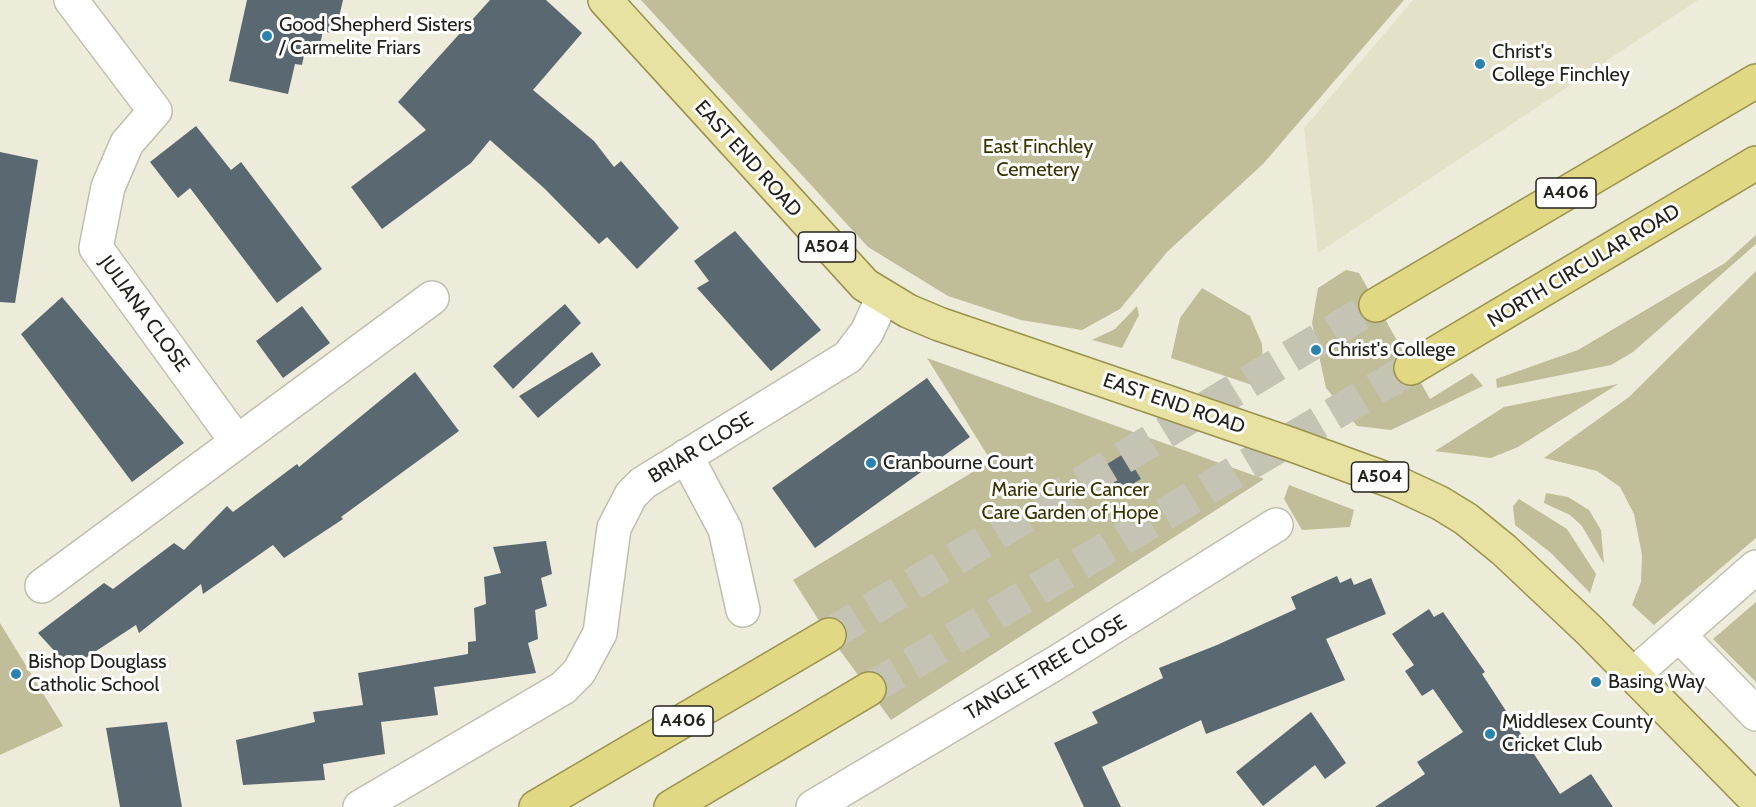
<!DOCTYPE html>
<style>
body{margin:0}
canvas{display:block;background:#edecda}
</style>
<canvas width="1756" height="807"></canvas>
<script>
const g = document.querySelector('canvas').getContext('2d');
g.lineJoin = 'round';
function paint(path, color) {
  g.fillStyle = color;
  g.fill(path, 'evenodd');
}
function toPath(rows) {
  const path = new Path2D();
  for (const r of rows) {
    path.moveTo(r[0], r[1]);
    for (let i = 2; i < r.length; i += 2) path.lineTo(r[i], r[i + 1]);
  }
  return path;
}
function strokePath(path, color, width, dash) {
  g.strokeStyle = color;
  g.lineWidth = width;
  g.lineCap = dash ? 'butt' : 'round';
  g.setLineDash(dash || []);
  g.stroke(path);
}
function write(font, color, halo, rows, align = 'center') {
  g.font = font + ' Cabin,sans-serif';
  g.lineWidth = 6;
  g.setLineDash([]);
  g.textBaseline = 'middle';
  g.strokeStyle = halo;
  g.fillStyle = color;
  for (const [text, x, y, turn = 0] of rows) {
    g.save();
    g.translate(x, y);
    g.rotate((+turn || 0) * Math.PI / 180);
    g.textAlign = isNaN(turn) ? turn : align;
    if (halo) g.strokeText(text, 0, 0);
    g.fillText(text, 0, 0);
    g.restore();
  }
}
const built = toPath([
 [1413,0,1698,0,1318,253,1304,128]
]);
const green = toPath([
 [641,0,1404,0,1263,164,1167,252,1120,309,1082,330,1021,320,948,296,868,247],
 [1756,235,1756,244,1633,352,1611,365,1497,388,1496,379,1578,350,1725,263],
 [1346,270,1359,273,1430,399,1472,373,1483,386,1391,430,1357,426,1326,388,1312,323,1318,288],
 [1756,271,1756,538,1654,625,1632,605,1641,582,1642,555,1634,514,1620,487,1597,471,1544,458,1629,397],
 [1202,288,1250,316,1262,344,1264,389,1171,358,1180,318],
 [1137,306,1139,315,1122,348,1092,340,1115,329],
 [927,358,1264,479,891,720,825,630,793,580,991,461],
 [1618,384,1518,447,1491,458,1435,451,1504,407],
 [1289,485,1354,510,1350,527,1302,530,1284,499],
 [1546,493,1568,497,1589,510,1601,530,1604,564,1582,526,1570,515,1544,503],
 [1519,499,1567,529,1596,574,1590,593,1551,553,1515,525,1513,506],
 [1756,602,1756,682,1713,639],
 [0,623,63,726,0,755]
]);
const building = toPath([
 [247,0,343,0,335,34,323,31,319,49,306,46,302,65,295,64,288,94,229,81],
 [490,0,546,0,582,33,533,90,594,141,614,167,621,161,679,228,637,269,607,237,599,244,545,189,490,140,471,163,382,229,351,187,426,130,398,102],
 [196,126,231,170,241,162,322,269,277,303,190,188,178,198,150,162],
 [0,152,38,160,15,303,0,302],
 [735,231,821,330,771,371,697,288,709,281,694,261],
 [62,297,184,443,132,482,21,334],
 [565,304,581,323,513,389,493,366],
 [302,306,330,343,283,378,256,341],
 [592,352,601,365,538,418,519,396],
 [415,372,459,431,341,517,343,519,284,558,273,545,203,594,201,584,139,633,136,625,70,668,38,633,104,583,113,589,174,543,184,550,227,506,233,512,297,464,299,467],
 [927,378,970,437,815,548,772,488],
 [1125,453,1141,479,1110,497,1094,472],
 [546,541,552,574,541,578,547,606,535,610,538,639,528,643,536,673,434,687,438,715,381,722,385,754,323,764,325,780,243,785,236,740,315,722,313,712,363,705,358,673,468,654,468,642,476,641,474,608,486,604,484,577,501,573,493,547],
 [1337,576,1340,583,1351,578,1354,585,1371,578,1386,614,1326,639,1345,680,1206,734,1201,720,1102,767,1121,807,1084,807,1054,743,1098,723,1092,712,1163,678,1159,668,1217,645,1296,609,1291,597],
 [1429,609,1434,617,1443,612,1485,672,1482,674,1560,794,1591,774,1613,807,1375,807,1425,774,1417,762,1463,732,1433,689,1422,696,1405,671,1414,665,1392,634],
 [1311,712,1346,763,1325,779,1315,765,1263,806,1236,772],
 [167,722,182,807,120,807,106,728]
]);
const trunkTunnel = toPath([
 [829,635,1376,305],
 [869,689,1411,368]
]);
const minor = toPath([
 [71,0,155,111,127,143,108,187,96,248,237,442],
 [686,456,725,529,743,610],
 [42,586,432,298],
 [1679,635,1756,714],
 [1634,674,1756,567],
 [360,807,563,688,579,672,600,633,614,528,631,495,643,483,848,357,867,332,883,297],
 [813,807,1059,661,1276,525]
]);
const primary = toPath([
 [605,0,865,285,908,311,939,324,1290,444,1397,483,1440,503,1466,519,1504,550,1589,630,1756,800]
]);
const trunk = toPath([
 [1376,305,1756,81],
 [1411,368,1756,163],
 [536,807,829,635],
 [671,807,869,689]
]);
const markers = [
 [267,36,6,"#2883b0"],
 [1480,64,6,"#2883b0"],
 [1316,350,6,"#2883b0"],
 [871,463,6,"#2883b0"],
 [16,674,6,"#2883b0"],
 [1596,682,6,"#2883b0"],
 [1490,734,6,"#2883b0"]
];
const shields = [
 [1566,193,60],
 [827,247,57],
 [1380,477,57],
 [683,721,60]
];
const shieldNames = [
 ["A406",1566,193],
 ["A504",827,247],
 ["A504",1380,477],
 ["A406",683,721]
];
const poiNames = [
 ["Good Shepherd Sisters",279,25],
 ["/ Carmelite Friars",279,48],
 ["Christ's",1492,52],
 ["College Finchley",1492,75],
 ["Christ's College",1328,350],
 ["Cranbourne Court",883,463],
 ["Bishop Douglass",28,662],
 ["Catholic School",28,685],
 ["Basing Way",1608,682],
 ["Middlesex County",1502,722],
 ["Cricket Club",1502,745]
];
const parkNames = [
 ["East Finchley",1038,147],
 ["Cemetery",1038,170],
 ["Marie Curie Cancer",1070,490],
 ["Care Garden of Hope",1070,513]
];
const streetNames = [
 ["EAST END ROAD",748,159,48],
 ["NORTH CIRCULAR ROAD",1584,266,-31],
 ["JULIANA CLOSE",144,314,54],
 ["EAST END ROAD",1174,404,19],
 ["BRIAR CLOSE",701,448,-31],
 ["TANGLE TREE CLOSE",1046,668,-31]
];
paint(built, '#e3e1c8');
paint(green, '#c0bd99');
paint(building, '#596871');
strokePath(trunkTunnel, '#c5c4b4', 33, [33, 16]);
strokePath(minor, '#c0bfae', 36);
strokePath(primary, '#99924b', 36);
strokePath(trunk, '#99924b', 36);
strokePath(minor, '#fff', 33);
strokePath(primary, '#e8e2a2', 33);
strokePath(trunk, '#e0d883', 33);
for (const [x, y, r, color] of markers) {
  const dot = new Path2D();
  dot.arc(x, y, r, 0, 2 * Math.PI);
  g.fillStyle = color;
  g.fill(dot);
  strokePath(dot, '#fff', 2);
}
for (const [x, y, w] of shields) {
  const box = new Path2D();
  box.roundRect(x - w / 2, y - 15, w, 30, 4.5);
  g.fillStyle = '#fff';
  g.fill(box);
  strokePath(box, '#23221c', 1.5);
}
write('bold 18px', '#23221c', null, shieldNames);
write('20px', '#23221c', '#fff', poiNames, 'left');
write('20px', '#3a3500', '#fff', parkNames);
write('20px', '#23221c', '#fff', streetNames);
</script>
